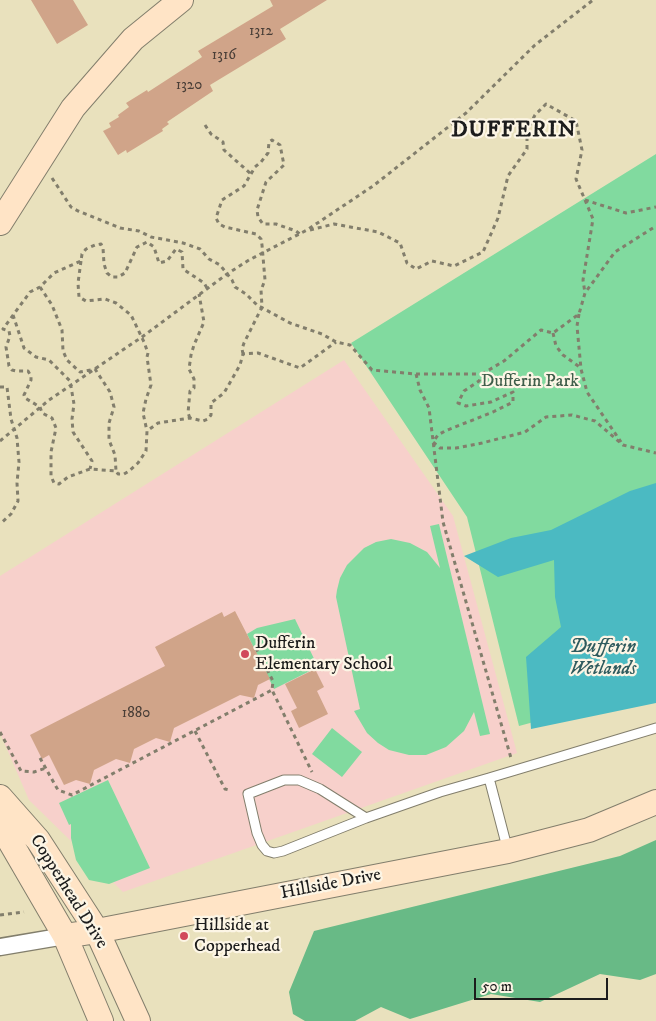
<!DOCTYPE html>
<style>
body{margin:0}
#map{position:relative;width:656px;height:1021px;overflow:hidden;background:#e9e1bd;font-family:"IM FELL DW Pica",serif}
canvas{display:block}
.scale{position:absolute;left:474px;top:978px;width:134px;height:22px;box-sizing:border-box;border:2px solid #1c1c1c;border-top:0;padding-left:6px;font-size:15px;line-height:18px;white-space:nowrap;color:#1c1c1c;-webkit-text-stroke:4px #fcf5e5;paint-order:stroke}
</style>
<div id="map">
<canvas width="656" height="1021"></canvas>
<div class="scale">50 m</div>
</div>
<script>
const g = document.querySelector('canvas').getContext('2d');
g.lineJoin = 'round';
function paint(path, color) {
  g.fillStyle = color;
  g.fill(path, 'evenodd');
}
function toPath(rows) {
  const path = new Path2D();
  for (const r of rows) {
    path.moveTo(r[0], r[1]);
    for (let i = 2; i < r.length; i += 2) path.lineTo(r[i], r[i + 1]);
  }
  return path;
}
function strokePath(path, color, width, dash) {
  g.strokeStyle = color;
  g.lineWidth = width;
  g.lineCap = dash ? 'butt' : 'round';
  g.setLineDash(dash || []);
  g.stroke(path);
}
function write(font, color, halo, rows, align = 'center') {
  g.font = font + ' "IM FELL DW Pica",serif';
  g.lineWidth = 4.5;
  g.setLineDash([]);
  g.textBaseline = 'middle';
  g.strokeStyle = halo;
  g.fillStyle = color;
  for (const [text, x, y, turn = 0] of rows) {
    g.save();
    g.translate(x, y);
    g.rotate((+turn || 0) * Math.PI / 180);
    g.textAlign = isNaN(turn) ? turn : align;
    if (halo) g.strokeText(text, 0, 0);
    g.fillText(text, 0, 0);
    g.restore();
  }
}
const built = toPath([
 [344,360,453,516,517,753,123,892,29,800,0,733,0,576]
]);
const green = toPath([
 [656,154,656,689,519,726,467,517,351,343],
 [439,524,490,734,480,736,474,712,464,731,446,747,426,755,409,755,389,750,378,743,367,733,354,711,360,709,336,597,337,590,340,578,347,565,364,548,376,542,391,539,410,543,427,552,440,568,430,526],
 [295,619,318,667,274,689,247,634,257,628],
 [332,728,362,752,342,777,312,754],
 [108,780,150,868,109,884,89,880,76,860,71,838,71,824,69,825,59,803]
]);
const forest = toPath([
 [656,840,656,974,640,980,600,974,540,1002,491,994,410,1019,381,1007,355,1021,305,1021,293,1014,289,992,314,931,620,856]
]);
const water = toPath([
 [656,483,656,703,531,729,526,657,561,627,555,597,554,560,498,577,464,556,511,538,551,530,630,491]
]);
const building = toPath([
 [31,0,73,0,88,25,57,44],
 [270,0,327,0,280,29,286,39,210,85,213,91,167,122,169,124,162,129,163,131,127,153,126,150,118,155,103,131,111,127,109,123,119,117,118,115,129,107,126,103,147,90,148,92,202,57,198,51,273,6],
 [235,611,270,679,258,685,254,698,240,695,174,728,170,742,156,738,134,749,130,763,116,759,94,770,90,784,76,780,64,785,49,755,42,759,30,735,165,666,155,647,222,612,224,617],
 [315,669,324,687,317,691,328,714,299,728,291,711,297,708,285,684]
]);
const path = toPath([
 [205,125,211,134,223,142,224,150,251,174],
 [52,178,71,207,78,211,120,228,139,231,151,237,183,243,200,249,209,259,220,265,232,280,235,287,246,294,257,305,290,323,322,334,336,342,350,345,372,370,416,374,482,374,479,381,464,391,458,403,466,406,491,402,513,392,513,402,493,412,445,431,438,435,433,442,440,448,456,448,482,443,525,432,546,417,572,415,595,421,623,445,656,453],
 [585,200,593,219,583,280,585,293],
 [310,230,334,224,378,232,400,243,407,263,416,269,432,261,454,266,483,252,498,218,508,176,527,149,527,131,535,115,546,104,576,121,582,150,576,179,585,200,626,213,656,207],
 [81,261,78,283,79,297,86,301,105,299,116,303,131,315,144,342,148,353,147,357,151,385,146,399,143,413,147,431],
 [40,287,52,305,62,330,63,351,67,360,80,372,95,369,110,392,114,407,109,423,109,440,115,455,116,471],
 [207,288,204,283,183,269,182,252,176,249,167,261,159,263,154,247,147,242,137,247,125,273,118,277,112,277,107,273,104,264,103,248,101,244,95,245,86,249,82,254,81,261,54,273,40,287,30,292,3,329,9,331,10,336,6,347,9,366,12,370,16,371,28,371,31,376,31,380,24,395,25,398,40,407,42,413,52,418,56,428,51,452,51,476,54,483,59,484,68,477,90,469,116,471,118,474,124,474,129,471,138,463,146,451,147,431,158,423,190,418,203,421,208,419,211,415,211,403,224,393,240,365,243,354,258,353,300,368,336,342],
 [579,314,577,326,581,369,587,392,621,442],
 [13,315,24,348,36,357,49,360,70,381,74,404,72,419,73,432,92,461,90,469],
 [553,333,556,346,563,355,581,368],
 [243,354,242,349,244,343,262,307,261,290,265,280,262,245,261,239,256,234,225,227,219,224,216,218,222,200,244,186,255,167,261,162,268,153,269,142,272,140,280,145,284,165,266,182,257,210,258,217,263,224,276,224,296,231,300,234],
 [416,374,420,390,429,408,443,522,511,758],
 [482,374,504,361,541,330,553,333,579,314,585,293,615,252,656,226],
 [0,387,7,387,11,419,17,438,19,462,17,483,18,501,11,514,0,524],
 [190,418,188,413,190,391,194,388,194,379,189,369,191,355,194,345,204,322,199,294],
 [0,441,49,400,142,337,227,274,249,260,307,230,373,186,466,113,535,45,593,0],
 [256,648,273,681,272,690,312,772],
 [195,731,225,789,229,790],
 [0,732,21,771,34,772,46,768],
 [40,758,58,790,72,795,272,690],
 [0,915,24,912]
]);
const lane = toPath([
 [489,778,656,728],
 [366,818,283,851,274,853,267,851,262,845,257,833,248,794,284,780,299,780,320,789,366,818,440,792,489,778,508,851]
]);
const street = toPath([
 [0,947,65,936]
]);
const secondary = toPath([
 [0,223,73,108,133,39,181,0],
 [0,797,38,840,97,931,138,1021],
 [0,824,65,936,101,1021],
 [65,936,97,931,508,851,589,830,656,802]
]);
const markers = [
 [245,654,5,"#d1495b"],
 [184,936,5,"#d1495b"]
];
const numberNames = [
 ["1312",261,32],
 ["1316",224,56],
 ["1320",189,86],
 ["1880",136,714]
];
const parkNames = [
 ["Dufferin Park",530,382]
];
const poiNames = [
 ["Dufferin",255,644],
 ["Elementary School",255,665],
 ["Hillside at",194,926],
 ["Copperhead",194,947]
];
const streetNames = [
 ["Hillside Drive",331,885,-11],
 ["Copperhead Drive",68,892,58]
];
const waterNames = [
 ["Dufferin",603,648],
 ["Wetlands",603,670]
];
const districtNames = [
 ["DUFFERIN",514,131]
];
paint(built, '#f7d0cb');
paint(green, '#81da9f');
paint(forest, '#68ba86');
paint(water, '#4bbac2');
paint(building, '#d0a489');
strokePath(lane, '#827e6c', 11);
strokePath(street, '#827e6c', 19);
strokePath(secondary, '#827e6c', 26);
strokePath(path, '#827e6c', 3, [4, 4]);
strokePath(lane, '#fff', 9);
strokePath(street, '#fff', 16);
strokePath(secondary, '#ffe4c6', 24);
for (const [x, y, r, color] of markers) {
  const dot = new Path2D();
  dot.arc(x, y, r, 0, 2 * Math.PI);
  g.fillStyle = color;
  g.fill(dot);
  strokePath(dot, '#fcf5e5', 2);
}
write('15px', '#493e37', null, numberNames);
write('18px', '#3f5e4a', '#fcf5e5', parkNames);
write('18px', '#1c1c1c', '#fcf5e5', poiNames, 'left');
write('18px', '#1c1c1c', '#fcf5e5', streetNames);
write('italic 19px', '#2f5b5e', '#fcf5e5', waterNames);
g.letterSpacing = '1px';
write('bold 22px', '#1c1c1c', '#fcf5e5', districtNames);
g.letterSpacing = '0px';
</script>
